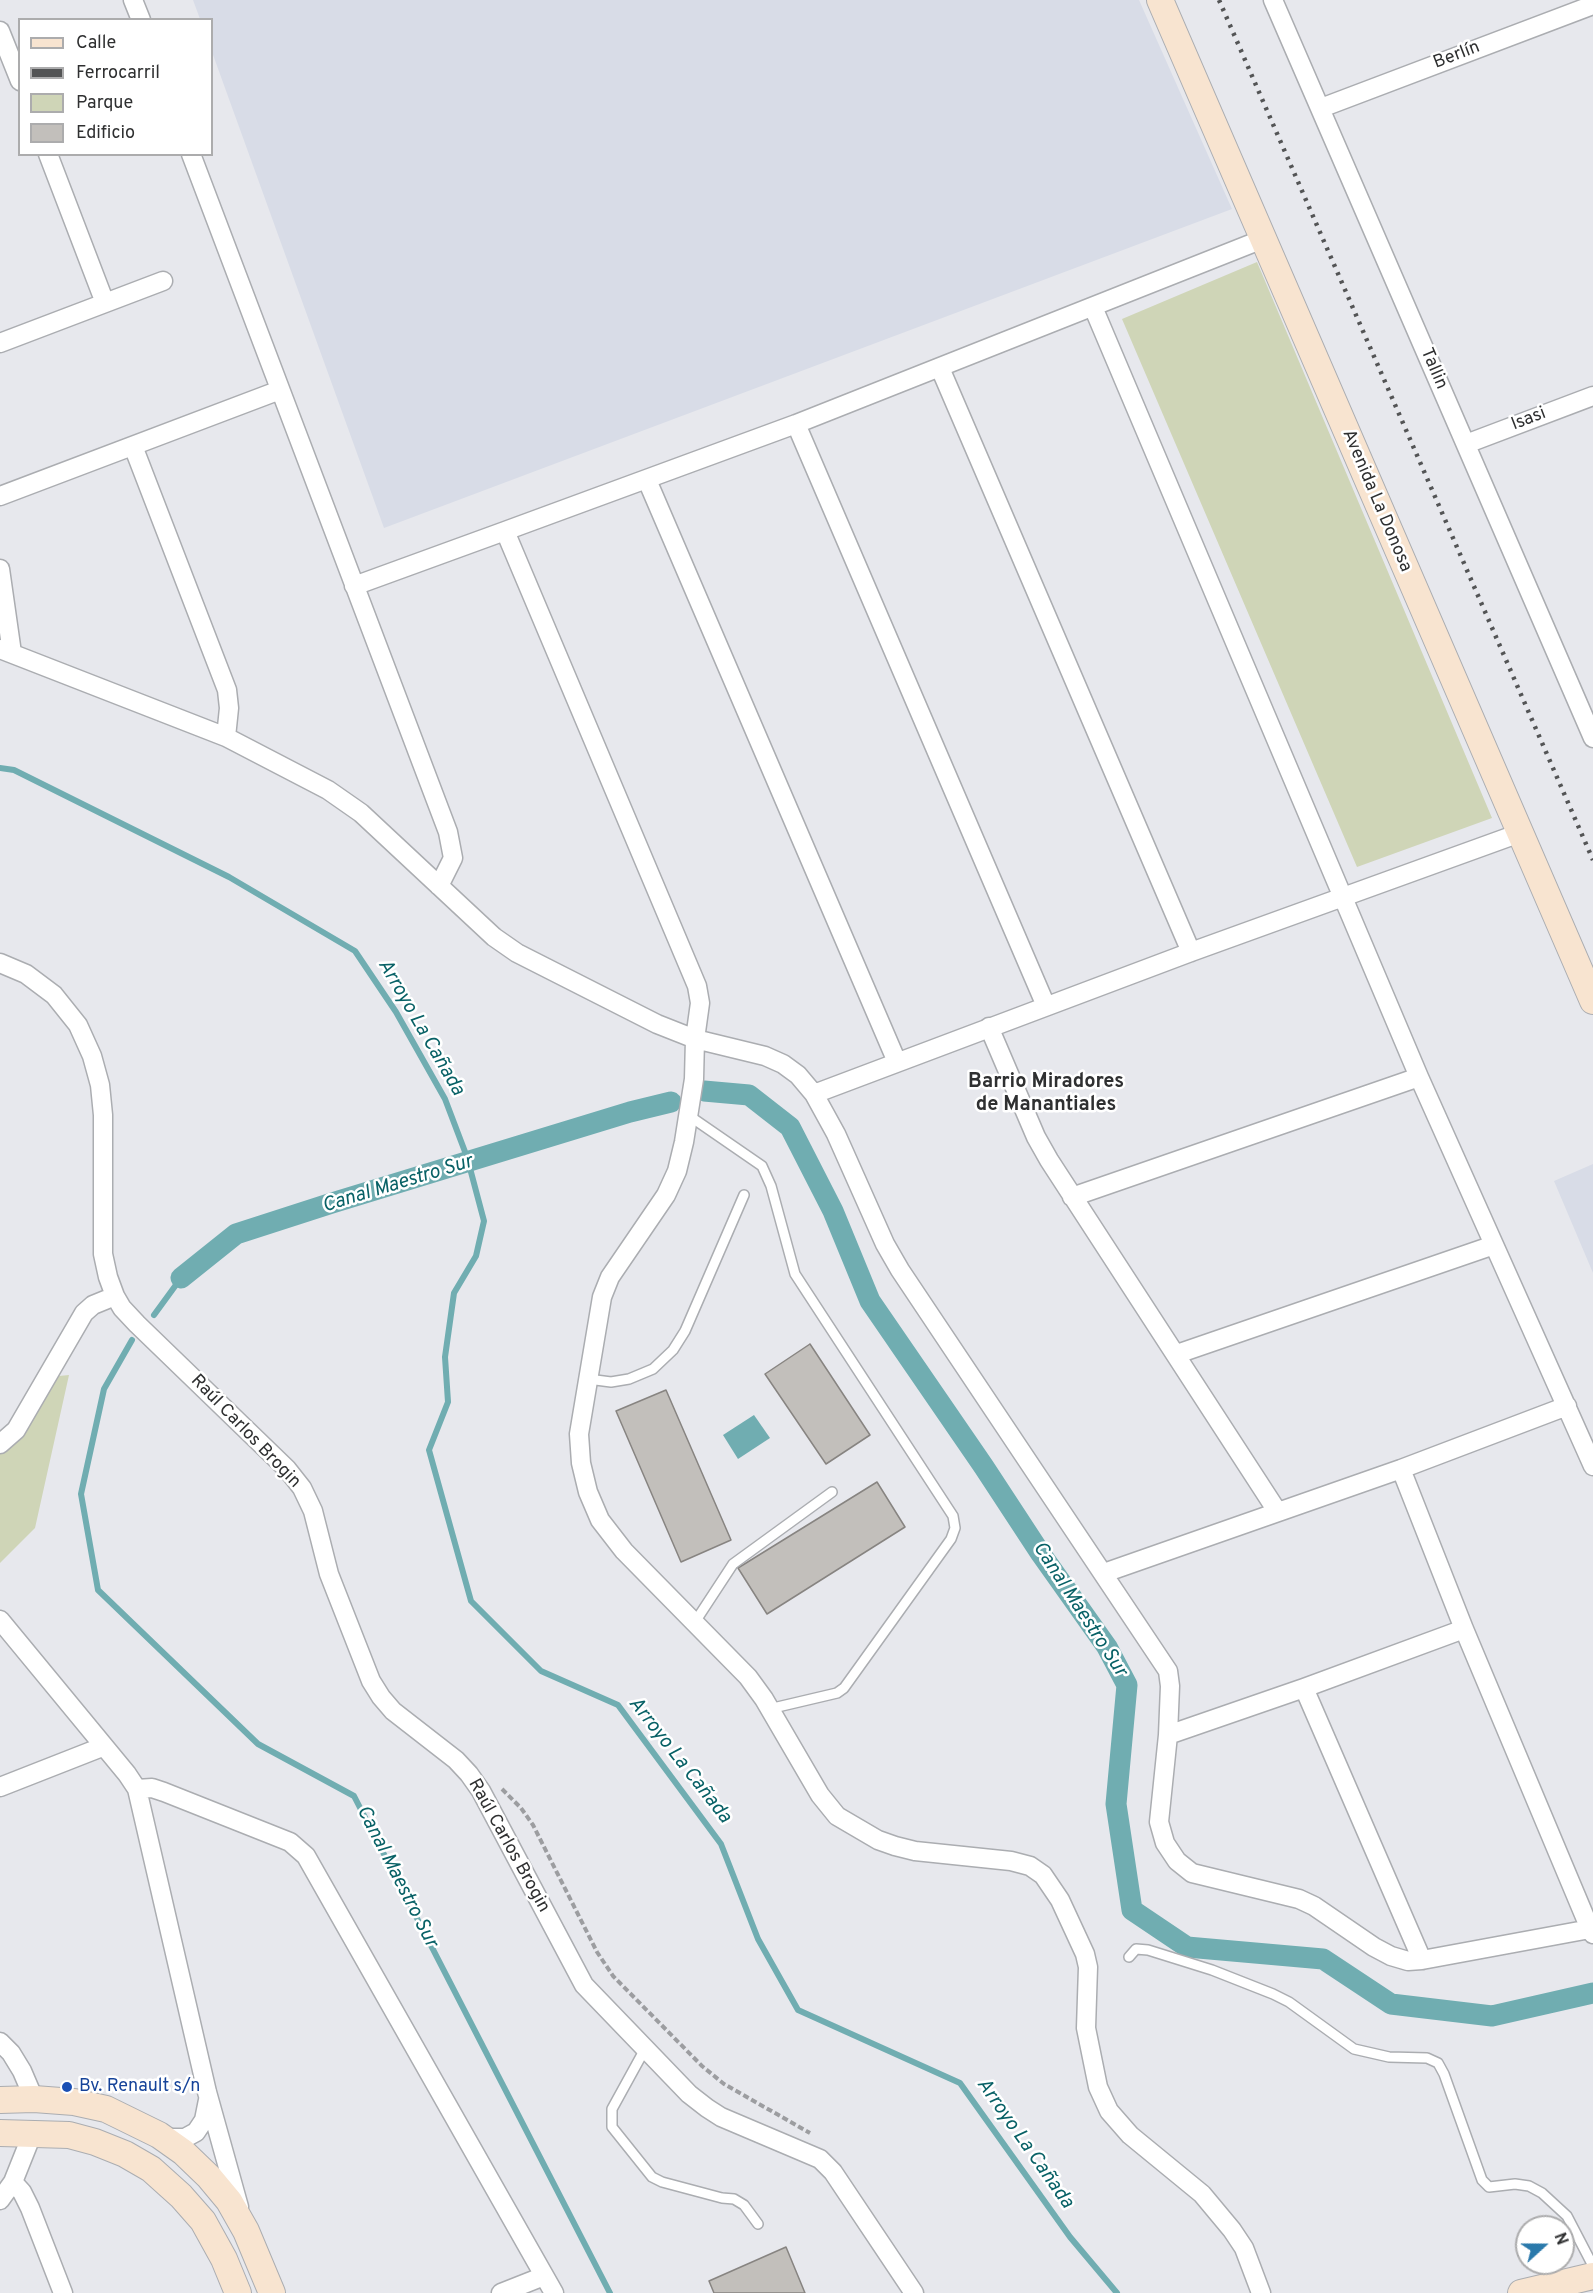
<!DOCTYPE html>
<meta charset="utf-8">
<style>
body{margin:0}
#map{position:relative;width:1593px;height:2293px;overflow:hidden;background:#e7e8ed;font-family:Overpass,sans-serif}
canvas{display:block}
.legend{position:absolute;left:18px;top:18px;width:195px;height:138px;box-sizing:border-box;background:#fff;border:2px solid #acacad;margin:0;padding:8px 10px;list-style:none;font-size:18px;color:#2f3031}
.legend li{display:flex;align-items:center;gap:12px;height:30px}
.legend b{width:30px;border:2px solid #acacad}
.north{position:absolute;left:1515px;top:2215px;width:60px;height:60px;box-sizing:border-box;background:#fff;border:2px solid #acacad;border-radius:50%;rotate:69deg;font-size:16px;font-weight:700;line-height:24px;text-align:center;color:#2f3031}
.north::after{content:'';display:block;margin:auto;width:21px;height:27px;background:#2a79ab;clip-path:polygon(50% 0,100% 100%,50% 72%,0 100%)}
</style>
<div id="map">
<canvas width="1593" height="2293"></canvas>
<ul class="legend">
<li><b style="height:8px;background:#f8e4d0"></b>Calle</li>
<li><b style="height:8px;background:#535455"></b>Ferrocarril</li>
<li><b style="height:16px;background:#cfd5b7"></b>Parque</li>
<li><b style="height:16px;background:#c2bfbb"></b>Edificio</li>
</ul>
<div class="north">N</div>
</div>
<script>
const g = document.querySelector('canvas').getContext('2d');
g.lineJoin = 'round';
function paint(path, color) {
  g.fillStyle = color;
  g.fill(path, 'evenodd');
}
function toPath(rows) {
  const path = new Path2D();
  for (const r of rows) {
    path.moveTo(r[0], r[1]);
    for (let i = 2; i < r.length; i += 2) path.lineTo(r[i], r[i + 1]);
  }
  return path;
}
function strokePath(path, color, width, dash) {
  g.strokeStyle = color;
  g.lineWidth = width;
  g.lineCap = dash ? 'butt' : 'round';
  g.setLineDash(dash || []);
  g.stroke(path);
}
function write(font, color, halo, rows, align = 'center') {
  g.font = font + ' Overpass,sans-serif';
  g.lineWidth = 5;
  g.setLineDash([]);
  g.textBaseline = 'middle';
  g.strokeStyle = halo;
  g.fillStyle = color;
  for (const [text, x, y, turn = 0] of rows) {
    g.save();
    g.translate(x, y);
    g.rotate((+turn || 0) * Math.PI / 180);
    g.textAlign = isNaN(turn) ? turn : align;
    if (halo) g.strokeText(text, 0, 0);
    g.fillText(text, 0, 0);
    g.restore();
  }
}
const built = toPath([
 [193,0,1139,0,1232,209,384,528,212,52,212,20,200,19],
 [1593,1164,1593,1273,1554,1181]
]);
const green = toPath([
 [1257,262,1492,818,1357,867,1122,319],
 [69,1375,35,1528,0,1563,0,1454,12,1446,59,1376]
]);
const water = toPath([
 [754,1415,770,1438,738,1459,723,1435]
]);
const stream = toPath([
 [0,768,14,770,229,877,355,951,396,1012,445,1099,467,1157,484,1221,476,1256,454,1293,445,1357,448,1402,429,1450,471,1601,541,1671,618,1705,721,1844,758,1939,798,2010,960,2083,1070,2237,1117,2293],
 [154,1315,181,1278],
 [132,1340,104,1389,81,1494,98,1590,258,1744,354,1796,610,2293]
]);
const canal = toPath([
 [704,1091,749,1095,790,1127,833,1211,870,1301,984,1467,1041,1554,1107,1647,1127,1685,1116,1804,1132,1910,1187,1947,1323,1959,1391,2004,1492,2016,1593,1993],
 [181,1278,236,1234,332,1203,630,1112,671,1102]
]);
const building = toPath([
 [810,1344,870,1435,826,1464,765,1374,810,1344],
 [666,1390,731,1540,681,1562,616,1411,666,1390],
 [877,1482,905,1527,767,1614,738,1568,877,1482],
 [786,2247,805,2293,714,2293,709,2281,786,2247]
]);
const path = toPath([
 [502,1789,521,1808,533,1825,597,1952,613,1976,702,2066,724,2084,810,2133]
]);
const service = toPath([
 [688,1115,762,1166,771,1186,795,1274,953,1516,955,1528,951,1539,844,1688,837,1693,769,1709],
 [588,1379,611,1382,629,1379,653,1369,673,1350,685,1331,744,1195],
 [695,1622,733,1564,832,1492],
 [1129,1957,1136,1949,1148,1950,1212,1970,1273,1994,1289,2002,1354,2049,1389,2057,1427,2058,1438,2063,1444,2074,1482,2180,1489,2187,1515,2184,1529,2186,1542,2193,1567,2216,1593,2266],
 [645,2049,612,2109,612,2127,652,2177,662,2182,722,2198,734,2199,744,2205,758,2224]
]);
const minor = toPath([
 [133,0,141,20],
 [1273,0,1593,738],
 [0,31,20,81],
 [1321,108,1593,5],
 [48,154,105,303],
 [191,154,448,832,453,858,439,886],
 [1263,239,796,424,505,531,697,986,700,1003,695,1039,765,1056,783,1064,798,1075,814,1094,836,1134,885,1244,900,1270,1168,1671,1170,1686,1168,1735,1159,1822,1165,1843,1177,1861,1192,1873,1299,1899,1314,1906,1374,1947,1391,1956,1408,1961,1422,1960,1590,1929,1593,1934],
 [1093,307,1419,1077,1593,1466],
 [0,343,163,281],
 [940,368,1191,952],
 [796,424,1046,1006],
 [1466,444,1593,396],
 [133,446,227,690,229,708,226,737],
 [647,480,897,1062],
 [0,496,280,390],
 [0,569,12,653],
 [354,586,505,531],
 [0,649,226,737,328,790,361,813,494,937,517,953,657,1024,695,1039,694,1079,684,1142,677,1171,666,1195,610,1277,602,1297,579,1434,581,1463,588,1492,600,1520,624,1551,748,1677,764,1699,820,1795,837,1816,878,1840,895,1846,915,1851,1011,1861,1030,1866,1043,1875,1060,1900,1085,1954,1088,1967,1086,2028,1098,2087,1109,2111,1130,2135,1202,2194,1232,2230,1244,2248,1261,2293],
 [0,963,26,974,54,995,78,1025,92,1056,100,1085,103,1115,103,1254,108,1277,115,1296,122,1308,137,1324,287,1469,302,1488,313,1511,329,1574,371,1681,381,1697,393,1711,456,1760,469,1774,481,1791,584,1985,689,2094,707,2108,721,2117,820,2159,833,2172,914,2293],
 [989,1027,1036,1137,1049,1160,1277,1511],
 [814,1094,1191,952,1520,833],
 [1072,1197,1419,1077],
 [1177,1354,1494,1245],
 [0,1444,16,1430,84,1313,93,1305,115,1296],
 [1401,1469,1464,1629,1590,1929],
 [1104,1573,1401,1469,1567,1406],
 [0,1620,127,1774,137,1789,152,1788,164,1792,290,1842,306,1856,554,2293],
 [1304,1688,1422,1960],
 [1168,1735,1304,1688,1464,1629],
 [0,1787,102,1747],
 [137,1789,207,2092,239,2207],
 [0,2042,11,2053,22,2071,34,2099],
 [164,2138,185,2138,196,2132,204,2120,208,2100],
 [13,2182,22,2192,30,2208,63,2293],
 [0,2200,13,2182,33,2132],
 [501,2293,544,2276]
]);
const secondary = toPath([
 [1160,0,1593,1001],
 [0,2100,34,2099,74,2102,106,2109,159,2135,183,2152,209,2177,229,2201,246,2231,272,2293],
 [0,2133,69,2135,95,2142,125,2154,151,2169,181,2196,203,2221,224,2259,238,2293],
 [1521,2293,1593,2276]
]);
const rail = toPath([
 [1219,0,1593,860]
]);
const markers = [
 [67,2087,6,"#1a4fb4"]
];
const streetNames = [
 ["Berlín",1457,56,-21],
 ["Tallin",1433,369,67],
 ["Isasi",1529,420,-21],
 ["Avenida La Donosa",1376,501,67],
 ["Raúl Carlos Brogin",245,1432,46],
 ["Raúl Carlos Brogin",508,1846,61]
];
const transitNames = [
 ["Bv. Renault s/n",79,2087]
];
const waterNames = [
 ["Arroyo La Cañada",420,1028,60],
 ["Canal Maestro Sur",398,1185,-17],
 ["Canal Maestro Sur",1079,1610,57],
 ["Arroyo La Cañada",679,1761,52],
 ["Canal Maestro Sur",396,1877,63],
 ["Arroyo La Cañada",1024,2144,55]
];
const neighbourhoodNames = [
 ["Barrio Miradores",1046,1083],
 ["de Manantiales",1046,1106]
];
paint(built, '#d8dce7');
paint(green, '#cfd5b7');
paint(water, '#70adb1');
strokePath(stream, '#70adb1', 6);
strokePath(canal, '#70adb1', 21);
paint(building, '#c2bfbb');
strokePath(building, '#878481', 1.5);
strokePath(service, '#abadb1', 12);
strokePath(minor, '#abadb1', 21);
strokePath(secondary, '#abadb1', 28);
strokePath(path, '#9c9da0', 4, [6, 3]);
strokePath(service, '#fff', 9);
strokePath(minor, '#fff', 18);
strokePath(secondary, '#f8e4d0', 26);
strokePath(rail, '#535455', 4.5, [3, 6]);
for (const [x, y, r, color] of markers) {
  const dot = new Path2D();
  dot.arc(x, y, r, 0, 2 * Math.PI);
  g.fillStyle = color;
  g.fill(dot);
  strokePath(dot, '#fff', 2);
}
write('18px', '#2f3031', '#fff', streetNames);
write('18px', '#164399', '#fff', transitNames, 'left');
write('italic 20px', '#086166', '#fff', waterNames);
write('bold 20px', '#2f3031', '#fff', neighbourhoodNames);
</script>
